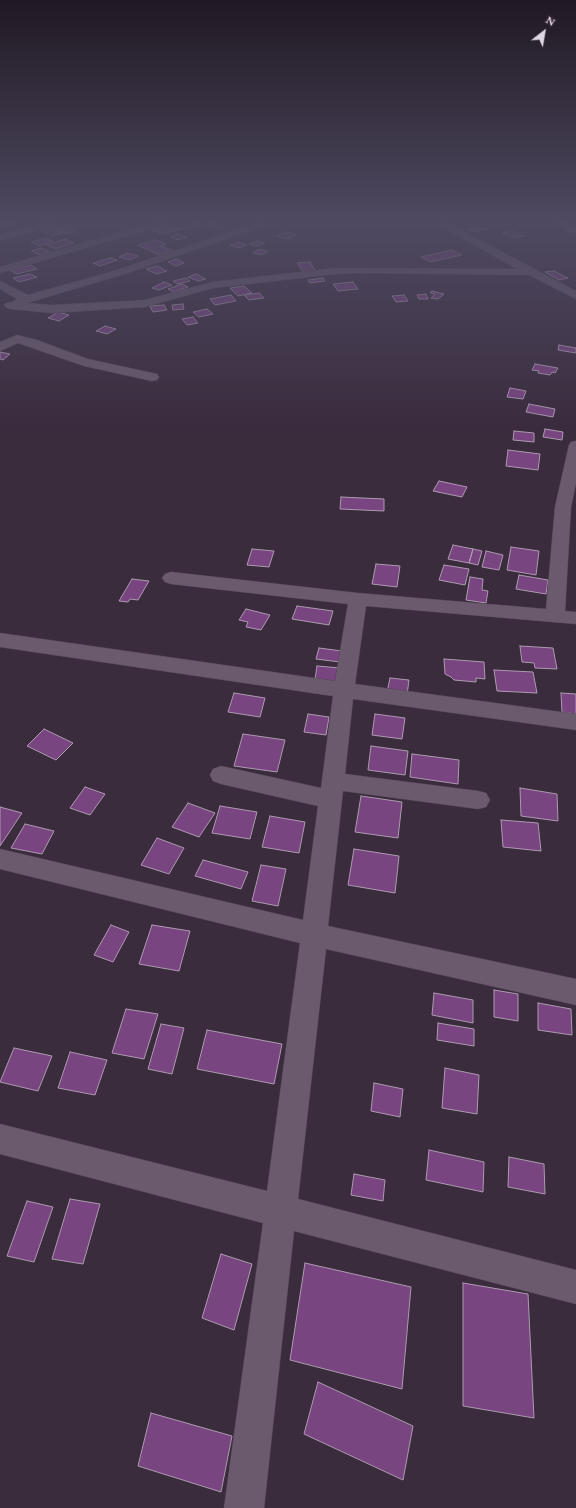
<!DOCTYPE html>
<style>
body{margin:0}
#map{position:relative;width:576px;height:1508px;overflow:hidden;background:#3a2b3d;font-family:Spectral,serif}
canvas{display:block}
.north{position:absolute;left:524px;top:12px;width:40px;height:40px;-webkit-text-stroke:3px #302232;paint-order:stroke;rotate:31deg;font-size:11px;font-weight:700;line-height:16px;text-align:center;color:#e0d7e2}
.north::after{content:'';display:block;margin:auto;width:14px;height:18px;background:#e0d7e2;clip-path:polygon(50% 0,100% 100%,50% 72%,0 100%)}
</style>
<div id="map">
<canvas width="576" height="1508"></canvas>
<div class="north">N</div>
</div>
<script>
const g = document.querySelector('canvas').getContext('2d');
g.lineJoin = 'round';
function paint(path, color) {
  g.fillStyle = color;
  g.fill(path, 'evenodd');
}
function toPath(rows) {
  const path = new Path2D();
  for (const r of rows) {
    path.moveTo(r[0], r[1]);
    for (let i = 2; i < r.length; i += 2) path.lineTo(r[i], r[i + 1]);
  }
  return path;
}
function strokePath(path, color, width, dash) {
  g.strokeStyle = color;
  g.lineWidth = width;
  g.lineCap = dash ? 'butt' : 'round';
  g.setLineDash(dash || []);
  g.stroke(path);
}
const building = toPath([
 [0,223,13,223,16,225,5,227,0,223],
 [193,223,197,223,203,225,191,229,183,226,193,223],
 [215,223,225,227,218,229,207,225,215,223],
 [556,223,569,223,576,228,576,231,568,232,556,223],
 [169,225,180,229,163,234,152,230,169,225],
 [67,226,76,231,67,234,57,229,67,226],
 [482,226,488,229,473,232,466,229,482,226],
 [51,228,62,233,53,236,42,231,51,228],
 [513,231,524,236,514,238,502,233,513,231],
 [285,232,296,235,288,239,277,236,285,232],
 [177,234,186,237,179,240,170,237,177,234],
 [45,238,53,241,39,246,31,242,45,238],
 [65,239,74,243,55,249,46,245,65,239],
 [156,240,166,244,161,246,173,251,159,255,138,245,156,240],
 [257,241,265,243,257,246,249,244,257,241],
 [240,242,247,245,238,248,230,245,240,242],
 [41,248,50,252,40,255,31,251,41,248],
 [259,249,268,251,262,255,253,253,259,249],
 [452,250,462,255,430,262,421,257,452,250],
 [128,253,138,256,130,260,119,257,128,253],
 [110,258,117,260,100,266,93,263,110,258],
 [176,259,184,263,176,266,168,262,176,259],
 [310,262,316,272,304,273,297,263,310,262],
 [31,265,37,269,17,274,10,270,31,265],
 [157,266,167,271,156,274,146,269,157,266],
 [554,271,568,278,559,280,545,272,554,271],
 [30,274,37,277,19,282,13,278,30,274],
 [196,274,206,279,198,281,188,277,196,274],
 [186,278,190,281,177,284,173,281,186,278],
 [323,278,325,281,310,283,308,280,323,278],
 [164,282,172,285,159,290,152,288,164,282],
 [353,282,358,289,338,291,333,284,353,282],
 [182,284,188,287,174,292,168,289,182,284],
 [244,286,252,293,238,296,230,288,244,286],
 [432,291,444,294,438,299,431,298,435,294,430,293,432,291],
 [259,293,264,298,249,300,244,295,259,293],
 [426,294,428,299,419,299,417,295,426,294],
 [231,295,236,301,215,305,210,299,231,295],
 [404,295,408,301,396,302,392,296,404,295],
 [183,304,184,309,173,310,172,305,183,304],
 [164,305,167,310,153,312,150,306,164,305],
 [207,309,213,314,199,317,193,312,207,309],
 [58,312,69,315,59,321,48,318,58,312],
 [193,317,198,323,187,325,182,319,193,317],
 [105,326,116,329,107,334,96,331,105,326],
 [559,345,576,348,576,353,558,350,559,345],
 [0,352,10,354,3,360,0,359,0,352],
 [535,364,558,368,555,373,552,372,550,375,538,373,539,371,532,370,535,364],
 [510,388,526,391,523,399,507,397,510,388],
 [529,404,555,409,553,417,526,412,529,404],
 [545,429,563,432,562,440,543,437,545,429],
 [514,431,534,433,534,442,513,440,514,431],
 [508,450,540,454,538,470,506,466,508,450],
 [439,481,467,487,462,497,433,491,439,481],
 [341,497,384,499,384,511,340,509,341,497],
 [453,545,473,549,469,563,448,559,453,545],
 [511,547,539,551,536,575,507,570,511,547],
 [252,549,274,551,269,567,247,565,252,549],
 [473,549,482,551,478,565,469,563,473,549],
 [486,551,503,555,499,570,482,567,486,551],
 [376,564,400,566,397,587,372,584,376,564],
 [444,565,469,569,465,585,439,580,444,565],
 [519,575,548,580,546,594,516,589,519,575],
 [470,577,483,579,482,590,488,591,486,603,466,600,470,577],
 [132,579,149,581,138,600,130,599,128,602,119,601,132,579],
 [297,606,333,611,329,625,292,619,297,606],
 [246,609,270,615,261,630,246,627,248,622,239,620,246,609],
 [520,646,553,648,557,669,535,668,534,663,522,662,520,646],
 [319,648,342,651,340,662,316,659,319,648],
 [444,659,484,662,485,679,476,678,476,682,454,680,451,677,445,674,444,659],
 [317,666,341,668,339,695,313,693,317,666],
 [494,670,533,672,537,693,497,691,494,670],
 [390,678,409,680,407,695,387,692,390,678],
 [234,693,265,698,260,717,228,712,234,693],
 [561,693,576,694,576,714,562,712,561,693],
 [308,714,329,717,326,735,304,732,308,714],
 [375,714,405,718,402,739,372,735,375,714],
 [44,729,73,743,56,760,27,746,44,729],
 [243,734,285,740,277,772,234,766,243,734],
 [371,746,408,751,405,775,368,770,371,746],
 [412,754,459,760,458,784,410,777,412,754],
 [85,787,105,794,90,815,70,808,85,787],
 [520,788,557,794,558,821,521,816,520,788],
 [361,796,402,802,398,838,355,832,361,796],
 [188,803,215,813,199,837,172,827,188,803],
 [220,806,257,812,250,839,212,833,220,806],
 [0,807,22,813,0,846,0,807],
 [270,816,305,822,299,853,262,847,270,816],
 [501,820,538,823,541,851,503,847,501,820],
 [25,824,54,831,42,854,11,848,25,824],
 [157,838,184,848,169,874,141,865,157,838],
 [354,849,399,856,395,893,348,885,354,849],
 [203,860,248,872,241,889,195,876,203,860],
 [261,865,286,869,278,906,252,901,261,865],
 [111,925,129,932,113,962,94,955,111,925],
 [152,925,190,931,179,971,139,964,152,925],
 [494,990,518,994,518,1021,494,1017,494,990],
 [434,993,473,1000,473,1023,432,1015,434,993],
 [538,1003,571,1009,572,1035,538,1030,538,1003],
 [126,1009,158,1014,144,1059,112,1053,126,1009],
 [438,1023,474,1029,474,1046,437,1040,438,1023],
 [161,1024,184,1028,172,1074,148,1069,161,1024],
 [207,1030,282,1044,274,1084,197,1069,207,1030],
 [14,1048,52,1056,38,1091,0,1082,14,1048],
 [70,1052,107,1060,95,1095,58,1088,70,1052],
 [445,1068,479,1075,477,1114,442,1108,445,1068],
 [374,1083,403,1089,400,1117,371,1111,374,1083],
 [429,1150,484,1162,483,1192,426,1180,429,1150],
 [509,1157,544,1164,545,1194,508,1187,509,1157],
 [354,1174,385,1180,383,1201,351,1195,354,1174],
 [70,1199,100,1204,83,1264,52,1259,70,1199],
 [27,1201,53,1207,34,1262,7,1256,27,1201],
 [221,1254,252,1264,234,1330,202,1318,221,1254],
 [305,1263,411,1287,402,1389,290,1360,305,1263],
 [463,1283,528,1294,534,1418,463,1406,463,1283],
 [318,1382,413,1426,403,1480,304,1434,318,1382],
 [151,1413,232,1436,221,1492,138,1466,151,1413]
]);
const minor = toPath([
 [42,223,59,223,57,225,0,241,0,235,42,223],
 [151,223,167,223,165,225,0,273,0,267,151,223],
 [255,223,270,223,268,225,125,274,27,303,52,305,145,300,212,282,336,268,517,269,435,223,448,223,576,291,576,299,529,275,359,273,336,274,213,288,145,307,52,313,10,309,6,307,4,305,6,303,12,302,17,299,0,289,0,281,28,295,117,270,255,223],
 [17,335,37,340,88,359,157,374,159,377,157,380,152,381,84,366,18,343,0,351,0,342,17,335],
 [576,441,576,483,571,507,565,611,576,612,576,624,366,606,355,684,576,714,576,730,353,699,345,774,478,791,486,793,490,800,486,807,478,809,343,791,328,926,576,979,576,1005,326,949,298,1199,576,1270,576,1304,294,1231,264,1508,224,1508,263,1223,0,1154,0,1124,267,1191,300,943,0,869,0,849,303,920,318,806,221,784,213,781,210,775,213,769,221,766,321,788,333,696,0,647,0,633,335,681,348,604,171,584,165,582,162,578,165,574,171,572,358,593,546,609,555,507,569,445,571,442,576,441]
]);
paint(building, '#784581');
strokePath(building, '#ad9baf', 1);
strokePath(minor, '#534755', 1);
paint(minor, '#6b5a6d');
const sky = g.createLinearGradient(0, 0, 0, 434);
sky.addColorStop(0, '#201822');
sky.addColorStop(0.51, '#4f4a62');
sky.addColorStop(1, '#4f4a6200');
g.fillStyle = sky;
g.fillRect(0, 0, 576, 434);
</script>
